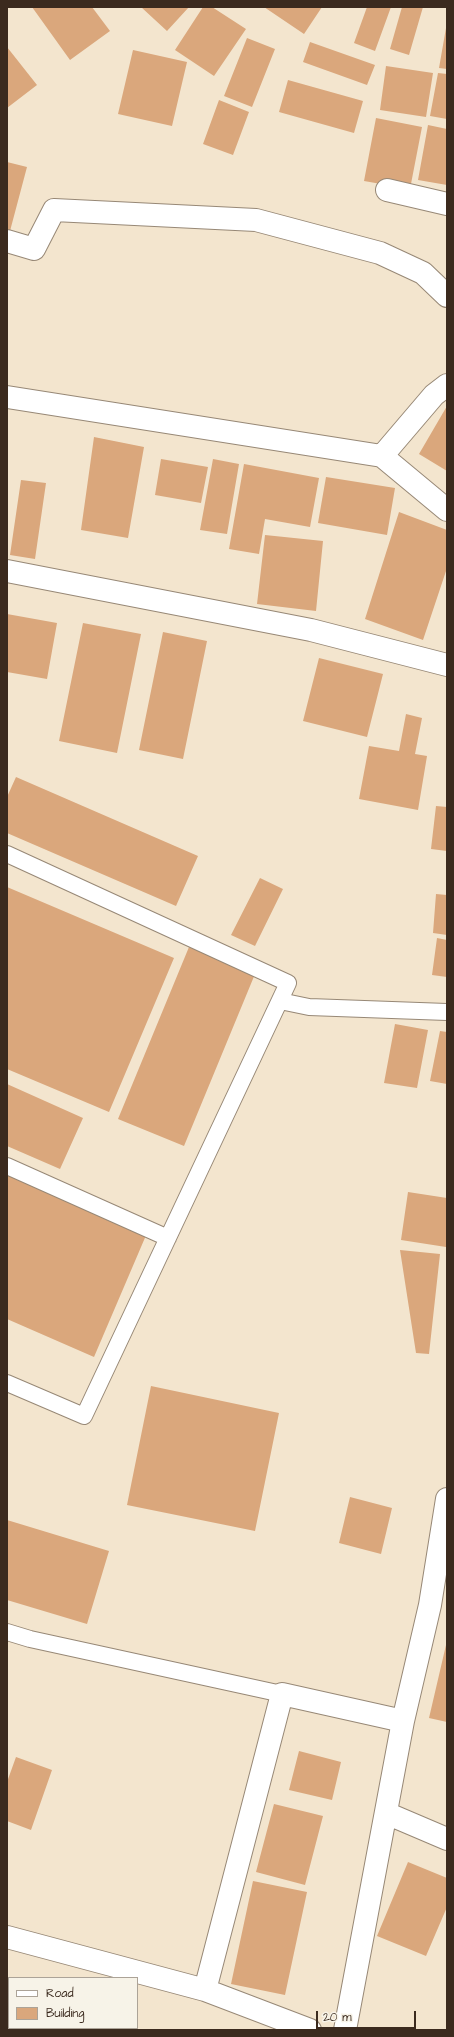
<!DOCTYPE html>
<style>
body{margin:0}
#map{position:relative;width:454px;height:2037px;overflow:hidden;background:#f3e5ce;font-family:"Architects Daughter",sans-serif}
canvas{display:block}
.frame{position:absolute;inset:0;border:8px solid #3b2a1e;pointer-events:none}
.legend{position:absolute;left:8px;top:1977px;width:130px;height:52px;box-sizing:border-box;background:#f7f3e8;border:1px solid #aca397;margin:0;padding:5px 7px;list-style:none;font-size:12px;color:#3b2a1e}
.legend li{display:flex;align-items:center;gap:8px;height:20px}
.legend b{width:20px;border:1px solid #aca397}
.scale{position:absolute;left:316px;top:2011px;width:100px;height:18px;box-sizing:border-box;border:2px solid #3b2a1e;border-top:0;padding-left:5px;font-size:12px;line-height:14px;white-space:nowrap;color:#3b2a1e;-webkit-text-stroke:3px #f7f3e8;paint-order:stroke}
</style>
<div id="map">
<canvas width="454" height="2037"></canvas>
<div class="frame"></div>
<ul class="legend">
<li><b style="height:5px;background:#fff"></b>Road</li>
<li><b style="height:11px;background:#daa77c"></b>Building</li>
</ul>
<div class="scale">20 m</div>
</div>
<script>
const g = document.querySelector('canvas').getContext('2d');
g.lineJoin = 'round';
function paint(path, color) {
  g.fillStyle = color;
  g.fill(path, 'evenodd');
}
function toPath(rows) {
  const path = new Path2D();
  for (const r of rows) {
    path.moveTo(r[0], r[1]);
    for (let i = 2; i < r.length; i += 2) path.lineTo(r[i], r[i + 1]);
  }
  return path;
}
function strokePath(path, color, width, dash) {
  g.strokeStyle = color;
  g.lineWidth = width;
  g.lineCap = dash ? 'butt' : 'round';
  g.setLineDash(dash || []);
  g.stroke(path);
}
const building = toPath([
 [32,7,92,7,110,31,70,60],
 [141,7,189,7,167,31],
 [203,7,212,7,246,29,214,76,175,50],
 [264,7,322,7,304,34],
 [367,7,391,7,375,51,354,43],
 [402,7,423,7,409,55,390,49],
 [446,28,447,28,447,69,439,68],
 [247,38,275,49,252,107,224,96],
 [310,42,375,65,367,85,303,62],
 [7,47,37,85,7,108],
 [133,50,187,62,172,126,118,114],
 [386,66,433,73,426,117,380,110],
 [438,73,447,74,447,119,430,116],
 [288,80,363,101,354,133,279,112],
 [219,100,249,112,233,155,203,144],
 [376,118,422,127,410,189,364,181],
 [428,125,447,129,447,185,418,180],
 [7,162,27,167,10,231,7,231],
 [447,406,447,471,419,454],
 [94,437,144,447,128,538,81,530],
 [161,459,208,467,201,503,155,495],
 [213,459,239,464,227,534,200,530],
 [244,464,319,478,310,527,265,519,259,554,229,549],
 [326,477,395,488,387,535,318,523],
 [21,480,46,483,35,559,10,555],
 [399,512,447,530,447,568,423,640,365,619],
 [265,535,323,541,316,611,257,604],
 [7,614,57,623,47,679,7,672],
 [83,623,141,634,117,753,59,741],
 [163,632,207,641,183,759,139,750],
 [319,658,383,674,367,737,303,721],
 [406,714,422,718,415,754,427,756,418,810,359,799,369,746,399,751],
 [16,777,198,856,176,906,7,833,7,797],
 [436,806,447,807,447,851,431,849],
 [260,878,283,889,255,946,231,935],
 [7,887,174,958,109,1112,7,1069],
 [436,894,447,895,447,935,433,933],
 [437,938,447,940,447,977,432,975],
 [189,947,255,974,184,1146,118,1119],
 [395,1024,428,1030,417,1088,384,1083],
 [440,1031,447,1032,447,1084,430,1081],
 [7,1084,83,1118,60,1169,7,1146],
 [7,1173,147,1233,94,1357,7,1319],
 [408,1192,447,1198,446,1247,401,1240],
 [400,1250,440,1254,429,1354,416,1353],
 [151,1386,279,1413,255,1531,127,1505],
 [350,1497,392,1508,381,1554,339,1543],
 [7,1520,109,1551,87,1624,7,1600],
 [446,1645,447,1645,447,1722,429,1718],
 [299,1751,341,1762,332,1800,289,1790],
 [16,1757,52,1770,31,1830,7,1821,7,1782],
 [274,1804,323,1816,305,1885,256,1872],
 [408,1862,447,1878,447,1907,426,1956,377,1936],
 [253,1881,307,1892,285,1995,231,1984]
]);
const lane = toPath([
 [7,854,288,983,84,1416,7,1383],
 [280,1001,309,1007,447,1012],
 [7,1166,168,1238],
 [7,1632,30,1639,282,1694]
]);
const street = toPath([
 [387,190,447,204],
 [7,241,34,249,54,210,256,220,380,253,423,273,447,296],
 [7,397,382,456,447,510],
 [382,456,434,395,447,385],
 [7,571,311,630,447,665],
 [386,1813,447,1839],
 [7,1937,205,1990,310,2030],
 [205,1990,282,1694,403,1721],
 [345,2030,403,1721,430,1605,447,1499]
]);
paint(building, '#daa77c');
strokePath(lane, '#978876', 18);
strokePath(street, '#978876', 24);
strokePath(lane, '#fff', 16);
strokePath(street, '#fff', 22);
</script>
